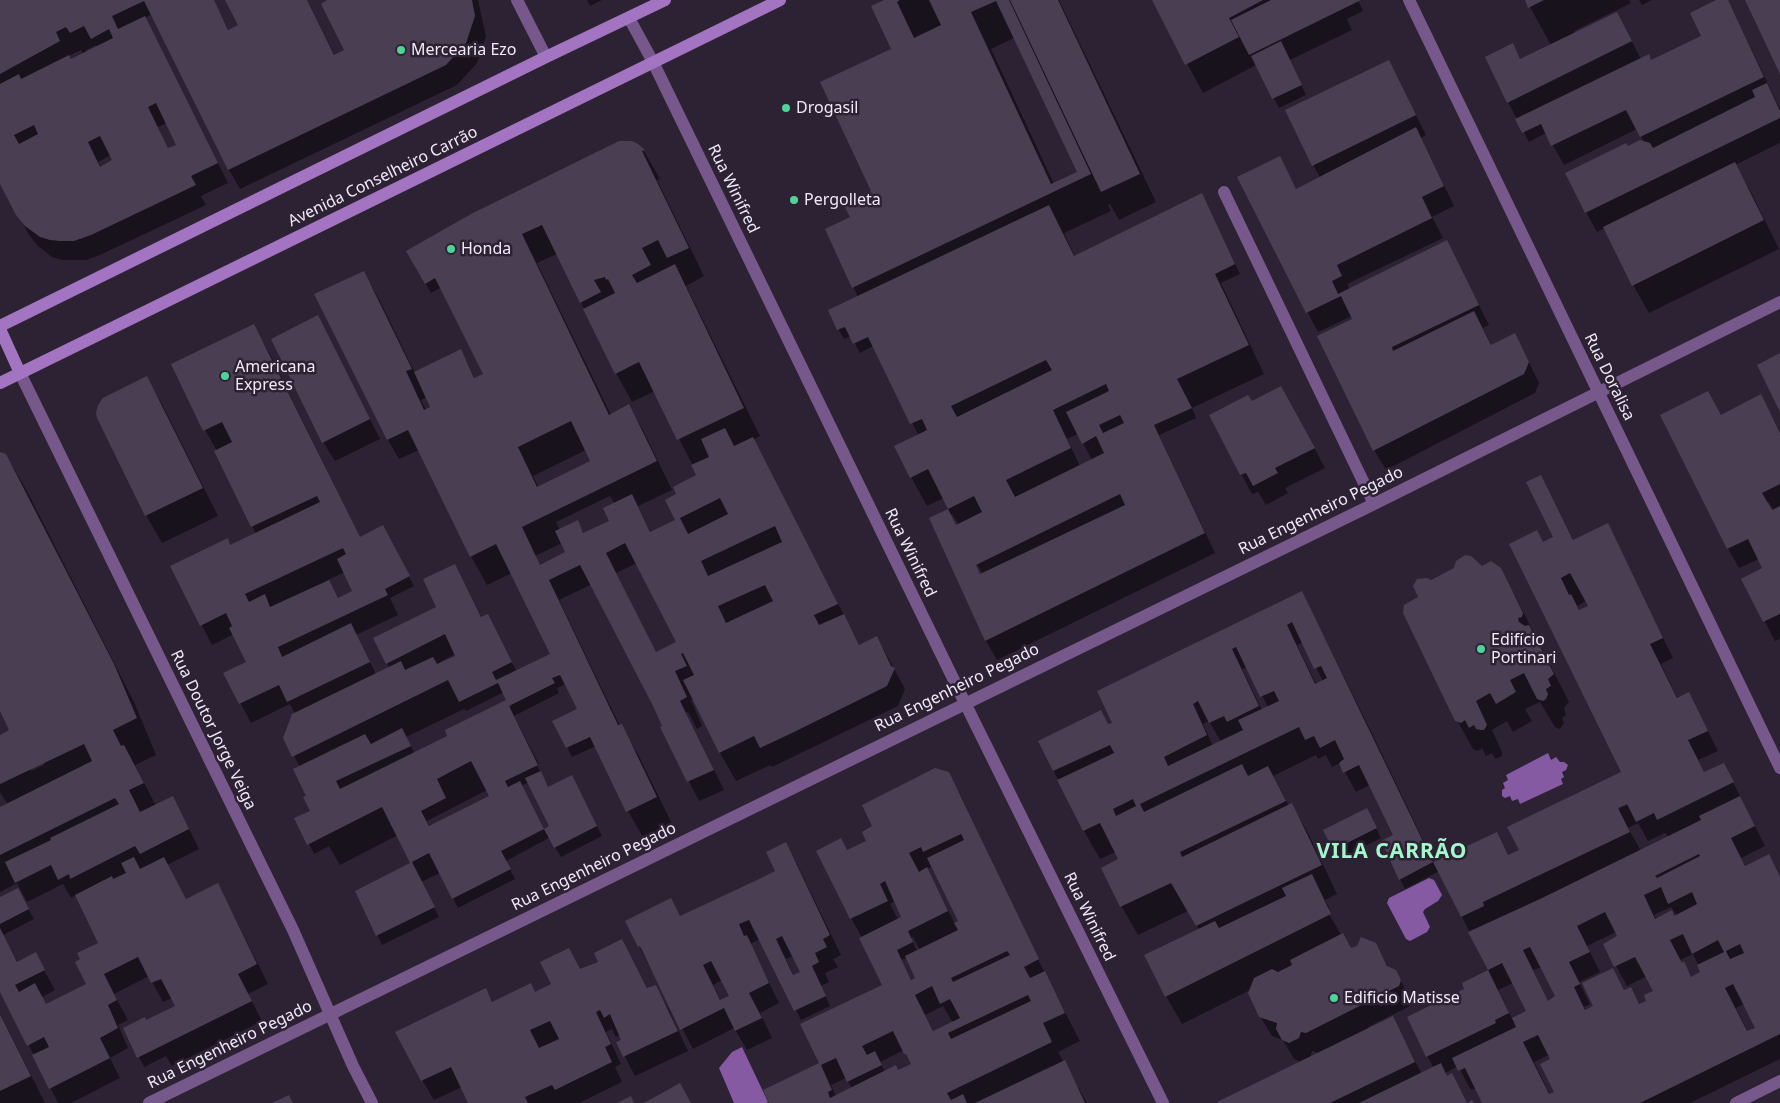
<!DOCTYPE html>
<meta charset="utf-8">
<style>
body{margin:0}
canvas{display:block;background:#2d2134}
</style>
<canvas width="1780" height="1103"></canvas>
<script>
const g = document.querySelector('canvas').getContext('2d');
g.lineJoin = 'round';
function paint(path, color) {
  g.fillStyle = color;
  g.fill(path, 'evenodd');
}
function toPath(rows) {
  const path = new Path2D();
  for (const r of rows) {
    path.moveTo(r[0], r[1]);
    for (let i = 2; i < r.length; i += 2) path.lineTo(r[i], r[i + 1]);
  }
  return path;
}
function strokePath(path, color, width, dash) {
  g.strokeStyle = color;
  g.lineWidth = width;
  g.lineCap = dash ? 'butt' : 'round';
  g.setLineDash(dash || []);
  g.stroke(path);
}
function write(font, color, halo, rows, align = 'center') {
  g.font = font + ' "Noto Sans",sans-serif';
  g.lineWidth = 5;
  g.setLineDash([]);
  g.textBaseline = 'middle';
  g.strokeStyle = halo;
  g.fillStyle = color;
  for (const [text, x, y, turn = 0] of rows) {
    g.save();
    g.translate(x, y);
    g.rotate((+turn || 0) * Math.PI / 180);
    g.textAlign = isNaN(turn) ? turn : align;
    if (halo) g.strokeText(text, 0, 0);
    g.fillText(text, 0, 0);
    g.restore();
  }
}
const water = toPath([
 [1548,753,1551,760,1556,757,1560,762,1564,762,1568,765,1566,770,1562,772,1564,777,1561,779,1563,784,1520,804,1518,799,1512,801,1510,796,1505,798,1502,796,1502,790,1505,788,1503,783,1508,780,1506,775],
 [1429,878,1434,880,1442,895,1438,901,1425,909,1423,912,1430,927,1427,932,1410,941,1406,939,1387,903,1389,898],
 [742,1047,768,1102,766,1103,734,1103,719,1068,732,1052]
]);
const shadow = toPath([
 [0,0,213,0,229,31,240,26,227,0,307,0,335,56,345,51,328,0,478,0,486,36,477,63,457,85,240,189,229,170,152,14,145,18,228,183,201,196,206,205,100,255,86,260,62,260,52,257,38,246,29,235,0,181],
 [96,45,97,47,87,52,86,50],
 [81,50,83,54,71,60,68,56],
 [167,123,178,146,169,150,158,127],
 [111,155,114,161,101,168,98,162],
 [587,0,602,0,590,6],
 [887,0,1059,0,1156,202,1119,220,1110,204,1108,205,1111,211,1064,233,1075,257,1207,204,1240,274,1221,283,1264,374,1192,408,1196,418,1159,435,1215,553,997,660,986,641,931,519,949,509,944,498,927,506,911,477,919,436,873,346,860,353,851,336,844,339,838,329,858,297,827,230,852,218,873,191,894,57],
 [1014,38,1078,173,1054,184,991,49],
 [1078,434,1092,460,1080,466,1067,439],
 [952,514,959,525,956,527,950,515],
 [975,561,983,574,980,576,974,562],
 [1153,0,1358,0,1363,11,1347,19,1352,30,1290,60,1306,95,1279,108,1256,65,1203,93],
 [1526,0,1629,0,1631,3,1574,31,1575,34,1617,13,1641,59,1649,56,1652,61,1702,37,1719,0,1727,0,1736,17,1780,109,1780,143,1735,165,1751,192,1779,249,1649,313,1633,285,1605,228,1597,232,1586,212,1644,142,1637,129,1564,165,1546,133,1529,142,1508,102,1512,45,1521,60,1551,45],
 [1639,0,1652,0,1642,5],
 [1389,62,1426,135,1421,138,1454,206,1432,217,1443,238,1347,284,1350,290,1447,242,1489,325,1483,328,1492,346,1525,354,1539,383,1535,393,1386,470,1374,450,1352,316,1318,332,1254,210,1320,177,1313,165],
 [638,145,644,151,660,179,657,180,704,276,686,286,760,436,753,440,860,646,877,637,905,689,898,706,772,767,770,765,736,781,720,753,694,699,691,700,702,726,697,729,688,712,686,713,724,790,699,801,662,728,664,727,592,584,559,600,620,726,638,754,673,826,644,839,628,811,596,746,572,757,554,721,578,710,566,684,557,688,559,693,514,716,539,764,537,765,548,788,577,787,602,836,561,857,549,838,506,861,515,879,458,908,440,873,421,882,439,917,382,945,356,892,412,863,398,835,340,865,329,846,314,854,296,818,312,811,300,767,294,756,295,714,290,704,251,723,225,674,248,663,234,634,212,645,171,566,230,546,256,534,217,451,205,430,253,325,270,354,360,538,388,536,414,586,390,598,398,615,356,635,376,674,389,668,387,663,438,608,455,565,482,618,487,615,517,672,552,655,512,573,487,585,471,556,419,450,399,459,388,440,316,295,364,273,380,301,415,373,466,360,475,379,484,374,442,287,431,293,408,252],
 [557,254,616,373,632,402,655,391,698,476,678,495,677,520,651,533,638,506,672,490,645,434,629,406,611,415,537,263],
 [427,397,432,408,426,410,421,400],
 [586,450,595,472,539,488,533,476],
 [610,496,615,504,611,521,584,534,577,522,560,530,556,522],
 [562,543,567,553,540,566,535,556],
 [637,563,678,643,656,653,616,573],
 [345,572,354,592,339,599,328,580],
 [455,654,457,656,441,664,440,662],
 [504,692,511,707,415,754,406,737,464,709,466,711],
 [529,782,551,827,544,830,521,786],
 [487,790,491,797,430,827,427,821],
 [318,317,380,439,335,461,323,442],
 [147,378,163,406,218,516,162,543,146,515],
 [1760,395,1780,432,1780,639,1775,641,1743,579,1764,569,1759,559,1739,568,1721,536,1721,416],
 [1769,502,1776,515,1774,516,1767,503],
 [1251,403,1292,407,1325,468,1285,488,1288,493,1266,505,1258,492,1252,494,1210,415],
 [0,454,6,455,27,491,134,702,156,755,135,765,156,806,173,797,199,849,167,865,186,900,217,885,228,904,268,984,248,994,262,1021,172,1066,166,1056,144,1067,139,1057,149,1027,176,1006,172,998,163,1002,149,976,114,994,128,1020,118,1025,128,1048,110,1058,120,1078,71,1103,58,1103,0,988,0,899,23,900,34,919,3,935,18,963,35,954,55,990,42,997,46,1005,88,984,100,944,76,895,71,898,63,884,27,902,17,883,0,892,0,809,8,805,0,792,0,737,14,740,0,708],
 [44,762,44,765,31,771,30,769],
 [1541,476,1574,541,1608,525,1618,544,1616,544,1673,658,1661,664,1678,699,1689,694,1718,751,1698,760,1705,774,1724,764,1765,846,1741,858,1746,867,1768,856,1780,877,1780,1059,1690,1103,1483,1103,1476,1088,1471,1090,1458,1066,1445,1073,1447,1077,1452,1075,1467,1103,1219,1103,1301,1062,1294,1059,1283,1040,1272,1036,1260,1016,1250,990,1182,1024,1166,996,1199,930,1188,911,1138,935,1122,907,1103,868,1120,860,1116,852,1100,859,1084,831,1039,742,1109,726,1301,593,1312,613,1370,729,1434,863,1496,834,1509,856,1520,850,1623,772,1598,723,1543,543,1558,549],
 [1586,601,1591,612,1580,611,1577,606],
 [1303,642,1323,681,1316,684,1297,645],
 [1247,667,1268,707,1262,710,1242,669],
 [1209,721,1221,742,1213,746,1203,724],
 [1316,755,1318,759,1326,755,1332,767,1340,763,1356,792,1370,785,1395,835,1400,879,1405,889,1439,871,1489,971,1463,983,1466,990,1427,1056,1434,1068,1422,1074,1392,1018,1369,1029,1368,1027,1410,1006,1412,1001,1395,971,1389,968,1375,944,1352,950,1342,936,1326,909,1329,908,1332,913,1325,900,1337,894,1308,833,1292,805,1289,806,1273,776],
 [1632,800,1633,802,1596,820],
 [1638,823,1648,841,1665,833,1669,837,1641,851,1628,828],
 [1671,907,1677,916,1656,919,1654,915],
 [1616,932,1619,937,1604,944,1627,986,1647,976,1654,991,1648,1001,1640,1005,1630,988,1625,991,1613,969,1595,1007,1586,1011,1584,1007,1590,1004,1579,982,1600,972,1587,946],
 [1693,954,1702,973,1692,978,1680,960],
 [1542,967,1557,997,1548,1002,1533,970],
 [1513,983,1527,1012,1512,1019,1498,990],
 [1744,1004,1756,1029,1748,1032,1736,1008],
 [1312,1051,1320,1053,1310,1058],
 [1549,1055,1552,1060,1556,1093,1550,1095,1534,1062],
 [1515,596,1569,702,1564,708,1566,715,1562,718,1564,723,1560,729,1555,727,1540,702,1525,709,1532,721,1513,732,1507,721,1492,730,1502,752,1502,756,1495,759,1492,753,1486,756,1482,748,1478,751,1473,749,1457,720],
 [948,774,960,794,1048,980,1080,1041,1058,1052,1087,1103,771,1103,821,1063,884,985,862,938,851,918,847,852,868,842],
 [933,866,960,921,955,924,927,869],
 [895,901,904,924,898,920,890,904],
 [913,937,920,950,917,951,911,938],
 [907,958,917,979,912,981,901,960],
 [943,1006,953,1023,934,1032,925,1015],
 [904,1050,912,1065,898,1072,885,1072,880,1062],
 [846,1078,852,1088,836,1096,831,1085],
 [1372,819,1381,838,1340,859,1324,830],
 [785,844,797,864,841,955,833,959,838,967,825,973,829,982,821,986,830,1006,801,1020,760,939,750,944,779,1003,760,1013,772,1038,747,1050,734,1028,693,1049,640,948,646,946,681,918,776,871],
 [793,956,801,973,794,976,786,959],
 [722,980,730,997,721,1001,713,985],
 [622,941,648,989,655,986,667,1006,688,1051,635,1076,618,1043,623,1040,621,1035,616,1037,612,1029,606,1032,621,1064,615,1067,622,1082,579,1103,469,1103,462,1087,434,1100,422,1080,486,990,493,1003,535,993,600,962],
 [0,1013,45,1103,0,1103]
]);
const building = toPath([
 [0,0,214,0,228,30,238,25,225,0,307,0,334,55,344,50,321,4,327,0,472,0,475,16,466,43,446,65,228,170,144,1,112,16,118,29,145,16,218,163,191,176,196,185,91,235,74,241,60,241,50,240,40,237,25,226,16,215,0,184,0,84,19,74,21,79,69,55,71,59,113,38,109,29,91,39,84,26,70,33,66,27,56,32,60,41,0,74],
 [156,103,176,145,168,148,148,107],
 [34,125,38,134,19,144,14,135],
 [100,136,112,160,100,167,88,142],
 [884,0,900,0,897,2,914,38,941,25,929,0,1009,0,1091,174,852,288,825,229,850,217,843,203,871,191,820,82,891,49,871,6],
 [996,1,1077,172,1051,184,971,12],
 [1010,0,1058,0,1140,174,1101,192],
 [1152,0,1263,0,1229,18,1239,37,1185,65],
 [1271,0,1361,0,1249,55,1231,20],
 [1525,0,1544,0,1528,8],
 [1716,0,1728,0,1764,77,1640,137,1626,110,1551,146,1541,124,1522,133,1515,119,1649,54,1651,60,1701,36,1690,13],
 [1745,0,1780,0,1780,74],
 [1617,12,1632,41,1507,103,1485,57,1513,43,1520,59],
 [1281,41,1302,85,1272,99,1251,56],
 [1389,60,1416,115,1312,166,1285,110],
 [1767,83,1780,111,1780,118,1585,213,1565,173,1626,143,1628,146,1640,140,1650,143,1653,148,1755,97,1752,90],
 [1416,127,1444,186,1422,197,1432,218,1337,265,1342,276,1332,281,1338,294,1447,240,1479,305,1392,347,1393,351,1474,311,1491,345,1515,333,1529,362,1524,374,1373,451,1317,336,1352,319,1341,296,1306,313,1237,177,1280,156,1296,189],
 [619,141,632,141,638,144,645,150,642,151,689,248,667,258,658,240,642,248,651,265,632,275,637,283,675,264,744,408,677,440,639,362,615,374,583,309,615,293,608,279,606,280,605,277,594,280,601,292,580,303,542,225,522,234,609,415,629,404,657,461,522,527,540,565,565,552,555,531,578,520,583,533,609,521,603,508,632,494,650,532,675,520,665,500,676,494,673,487,696,475,691,465,709,457,701,439,725,428,734,446,753,437,838,604,814,615,819,625,844,614,859,645,877,636,891,666,895,668,887,686,792,733,760,748,754,736,719,753,683,680,694,675,683,653,681,654,687,666,675,671,687,697,680,701,714,770,687,782,660,727,662,726,653,706,580,565,549,580,618,725,622,724,657,797,626,812,590,737,566,748,552,721,577,709,560,675,552,678,555,683,509,706,538,765,505,781,508,787,520,781,544,829,501,851,511,869,452,899,429,853,412,862,435,907,376,936,355,891,410,863,382,807,307,845,294,818,310,811,303,797,306,796,293,769,365,734,371,744,402,728,411,746,336,781,340,789,447,736,445,730,506,700,498,683,459,702,448,680,292,757,283,738,292,714,401,661,405,670,433,657,437,664,455,656,445,634,386,664,373,638,436,607,423,579,455,564,481,617,488,614,512,662,492,672,496,680,550,654,496,544,470,557,408,430,387,440,314,294,364,271,412,369,406,371,424,410,430,407,414,372,461,349,474,378,483,374,435,278,425,284,406,251,471,214],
 [571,421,590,461,537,487,518,447],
 [720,498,728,514,688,534,680,518],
 [775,526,782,542,708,576,701,561],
 [625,543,676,642,656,652,606,553],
 [765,585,773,601,726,623,718,606],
 [471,761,489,796,429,826,421,811,446,798,437,779],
 [1735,162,1764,220,1632,286,1603,227],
 [1202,193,1235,264,1215,274,1249,345,1177,379,1192,408,1154,425,1205,533,985,641,929,518,948,509,956,525,982,512,974,496,948,509,928,469,910,478,894,446,927,430,922,419,910,424,868,337,853,344,845,327,837,330,828,310,1049,205,1074,256],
 [1046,360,1052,370,957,417,951,406],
 [1106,384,1109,391,1066,412,1082,444,1096,436,1104,453,1015,497,1006,480,1071,448,1053,410],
 [1120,415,1124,423,1103,433,1099,425],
 [1120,494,1125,505,980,574,976,565],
 [318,315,370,419,322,443,271,339],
 [254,324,360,537,383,525,410,576,385,589,388,595,278,647,282,657,351,623,370,662,287,702,279,685,239,704,223,673,246,662,229,628,232,626,226,613,200,626,170,566,228,538,230,545,320,502,317,496,251,527,214,451,232,442,222,422,203,431,171,364],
 [343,548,346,554,337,559,352,591,338,598,329,580,270,607,265,594,249,602,245,594],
 [1780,353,1780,412,1757,365],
 [147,376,203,488,145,516,97,418,96,413,98,405,103,398],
 [1281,386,1315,448,1275,468,1278,473,1253,486,1246,473,1240,475,1209,415,1248,395,1252,401],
 [1708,391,1721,415,1761,394,1780,433,1780,484,1762,493,1772,510,1780,506,1780,614,1763,622,1741,579,1762,568,1748,539,1727,549,1660,415],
 [0,452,6,454,114,664,137,718,113,730,121,746,124,745,144,783,129,790,140,812,173,796,189,829,140,854,135,846,70,879,69,874,58,880,51,865,15,883,5,862,51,840,50,838,119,804,115,798,0,855,0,807,92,761,84,744,0,784,0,735,9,730,0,711],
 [1541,475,1573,540,1608,523,1663,638,1650,644,1677,698,1689,692,1708,731,1688,740,1704,772,1724,763,1734,782,1657,820,1654,813,1636,822,1627,804,1618,808,1630,832,1483,902,1484,906,1461,917,1433,862,1497,832,1508,855,1519,850,1507,827,1621,772,1509,544,1537,530,1543,542,1553,537,1526,482],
 [1570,573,1588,606,1579,610,1571,594,1569,595,1561,578],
 [1465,555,1471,556,1482,566,1491,561,1501,568,1523,613,1522,617,1518,618,1519,622,1525,626,1529,625,1554,674,1548,679,1551,686,1546,689,1548,694,1546,699,1543,701,1537,699,1524,673,1510,680,1516,692,1496,704,1490,693,1476,701,1487,725,1484,730,1481,730,1476,729,1474,725,1469,728,1465,720,1461,723,1455,721,1403,613,1404,605,1418,597,1413,586,1417,579,1427,578,1431,580,1454,568,1456,561],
 [1302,591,1433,862,1399,880,1381,841,1393,835,1359,765,1343,773,1339,763,1344,759,1335,740,1320,748,1314,736,1305,740,1299,727,1140,804,1144,812,1242,764,1248,776,1268,766,1286,801,1180,852,1182,857,1292,803,1322,865,1196,926,1171,883,1120,907,1101,868,1118,859,1100,823,1083,831,1057,780,1114,753,1110,745,1053,771,1038,741,1101,710,1108,724,1112,723,1097,691],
 [1292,622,1314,669,1321,666,1327,678,1315,684,1287,625],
 [1236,647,1260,697,1274,691,1279,701,1238,720,1243,730,1168,766,1164,757,1207,735,1193,704,1198,701,1209,723,1224,716,1227,722,1259,706,1232,649],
 [1133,799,1136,806,1116,816,1113,809],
 [935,768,949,772,1039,959,1024,967,1030,978,1045,971,1065,1013,1043,1023,1052,1042,947,1093,951,1100,963,1094,967,1103,769,1103,763,1090,819,1063,800,1024,882,985,859,938,901,917,885,881,880,884,888,901,850,919,816,851,841,838,847,850,866,841,862,832,872,826,862,805],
 [961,834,964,840,927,858,958,921,954,923,958,930,905,956,915,978,911,980,897,950,913,942,908,931,948,911,927,867,919,872,909,853,921,847,923,852],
 [1007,951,1010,955,953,982,951,978],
 [932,986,940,1004,950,999,960,1018,933,1031,915,995],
 [1028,995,1031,1001,951,1039,948,1033],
 [893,1031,904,1054,906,1054,911,1064,898,1070,896,1065,830,1098,828,1092,832,1090,821,1065,836,1058,847,1082,882,1065,875,1051,867,1055,862,1046],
 [541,771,548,787,572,775,597,826,554,848,544,829,549,826,525,778],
 [1740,796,1755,826,1731,838,1745,866,1769,854,1780,877,1780,1034,1640,1103,1482,1103,1465,1068,1458,1071,1452,1058,1516,1027,1512,1018,1526,1011,1502,963,1488,970,1468,932,1540,899,1701,820,1699,816],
 [1699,854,1700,856,1657,878,1655,876],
 [1661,887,1668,904,1692,892,1697,904,1674,916,1672,910,1655,919,1644,895],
 [1605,912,1617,936,1603,944,1614,967,1635,957,1653,991,1644,995,1646,1001,1639,1004,1631,987,1624,990,1613,968,1582,983,1593,1006,1585,1010,1574,987,1580,984,1569,962,1590,952,1577,926],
 [1683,934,1692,954,1718,940,1724,952,1697,965,1700,972,1691,977,1684,961,1682,963,1670,940],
 [1740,944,1744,953,1730,959,1726,951],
 [1530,947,1555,996,1548,1001,1523,950],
 [1733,984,1755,1028,1747,1031,1725,988],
 [1538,1035,1550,1059,1540,1064,1554,1092,1549,1094,1523,1042],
 [1367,808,1377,828,1333,850,1323,830],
 [786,842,830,935,823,939,827,947,815,953,819,962,812,966,826,996,794,1011,749,920,739,924,744,936,747,935,769,983,749,993,762,1018,735,1031,724,1008,680,1030,640,946,638,947,625,921,671,898,680,916,755,881,775,871,766,852],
 [782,936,800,972,793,975,776,939],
 [711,961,729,996,720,1000,703,965],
 [134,857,140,869,164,857,186,899,218,883,257,964,238,974,252,1001,137,1058,123,1028,145,1017,146,1020,175,1006,161,979,151,983,138,957,104,974,117,1000,108,1005,118,1028,100,1038,110,1058,49,1089,32,1055,49,1047,44,1037,27,1046,0,992,0,928,17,962,36,952,45,970,15,985,19,992,35,983,46,1004,86,984,75,962,80,959,77,953,98,943,75,895,112,876,113,879,126,873,121,863],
 [1312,874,1331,914,1165,997,1144,955,1215,921,1219,928,1286,896,1282,888],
 [18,888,29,909,0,924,0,897],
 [1343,933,1351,948,1357,946,1361,937,1376,943,1387,966,1396,970,1401,980,1399,986,1306,1033,1301,1032,1299,1038,1289,1043,1282,1040,1276,1029,1277,1023,1259,1017,1248,993,1254,978,1272,969,1278,972,1292,965,1290,960],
 [622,939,647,988,656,985,678,1031,623,1057,616,1042,621,1040,610,1014,604,1018,600,1010,596,1012,611,1044,605,1047,612,1062,555,1090,552,1085,525,1097,528,1103,468,1103,451,1067,421,1081,395,1032,486,988,492,1002,531,983,535,992,551,984,540,962,569,948,580,969,598,962,594,953],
 [550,1021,559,1039,539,1048,530,1030],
 [1488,970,1509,1013,1495,1020,1496,1023,1426,1057,1407,1017,1464,989,1462,983],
 [0,1014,31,1076,0,1091],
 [1393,1016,1415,1062,1330,1103,1218,1103,1217,1102],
 [1065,1060,1085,1103,975,1103],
 [1441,1063,1447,1076,1452,1073,1467,1103,1472,1100,1474,1103,1359,1103],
 [680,1083,691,1103,644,1103],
 [289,1095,293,1103,272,1103],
 [631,1096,634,1103,617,1103]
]);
const street = toPath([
 [517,0,546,57],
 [1409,0,1780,768],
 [629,18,653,62,965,703,1163,1103],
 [1224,192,1374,504],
 [20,373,293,930,353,1066,372,1103],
 [149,1103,1374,504,1780,302],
 [1736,1103,1780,1081]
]);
const secondary = toPath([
 [0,326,546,57,665,0],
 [0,329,20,373],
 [0,383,780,0]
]);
const markers = [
 [401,50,5,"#4fd399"],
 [786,108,5,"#4fd399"],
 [794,200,5,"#4fd399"],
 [451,249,5,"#4fd399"],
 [225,376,5,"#4fd399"],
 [1481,649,5,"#4fd399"],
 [1334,998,5,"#4fd399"]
];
const poiNames = [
 ["Mercearia Ezo",411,50],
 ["Drogasil",796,108],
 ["Pergolleta",804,200],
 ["Honda",461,249],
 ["Americana",235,367],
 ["Express",235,385],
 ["Edifício",1491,640],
 ["Portinari",1491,658],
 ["Edificio Matisse",1344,998]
];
const streetNames = [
 ["Avenida Conselheiro Carrão",383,177,-26],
 ["Rua Winifred",733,189,64],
 ["Rua Doralisa",1609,377,64],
 ["Rua Engenheiro Pegado",1321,511,-26],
 ["Rua Winifred",910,553,64],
 ["Rua Engenheiro Pegado",957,688,-26],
 ["Rua Doutor Jorge Veiga",213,730,64],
 ["Rua Engenheiro Pegado",594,867,-26],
 ["Rua Winifred",1089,917,64],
 ["Rua Engenheiro Pegado",230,1045,-26]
];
const districtNames = [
 ["VILA CARRÃO",1392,852]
];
paint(water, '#8659a3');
paint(shadow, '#0007');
paint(building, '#4a3e53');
strokePath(street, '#76598a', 12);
strokePath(secondary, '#a374c2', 12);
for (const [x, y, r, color] of markers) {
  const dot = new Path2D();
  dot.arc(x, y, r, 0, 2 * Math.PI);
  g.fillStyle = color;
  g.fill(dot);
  strokePath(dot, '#2d2134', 2);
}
write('16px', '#f0e9f6', '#2d2134', poiNames, 'left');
write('16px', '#f0e9f6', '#2d2134', streetNames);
g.letterSpacing = '1px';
write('bold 21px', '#a4f6cc', '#2d2134', districtNames);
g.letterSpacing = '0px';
</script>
